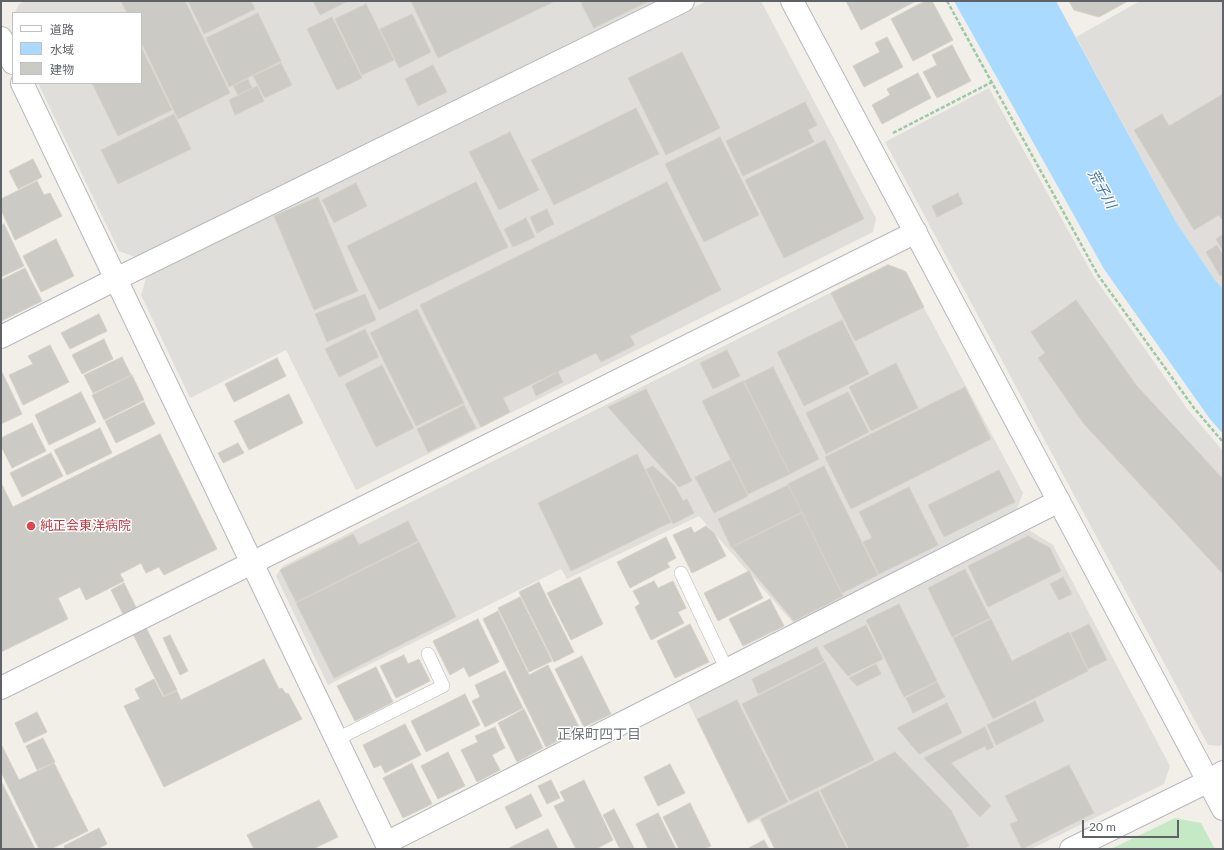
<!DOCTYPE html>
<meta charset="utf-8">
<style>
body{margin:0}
#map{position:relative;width:1224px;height:850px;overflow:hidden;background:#f1efe8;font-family:Lato,"Noto Sans JP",sans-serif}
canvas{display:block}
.frame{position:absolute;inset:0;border:2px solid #5f6368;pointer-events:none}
.legend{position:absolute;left:12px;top:12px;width:130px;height:72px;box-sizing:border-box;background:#fff;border:1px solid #bfc1c3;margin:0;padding:5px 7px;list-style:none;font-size:12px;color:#5f6368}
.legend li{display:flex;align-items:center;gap:8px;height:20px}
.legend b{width:20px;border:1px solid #bfc1c3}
.scale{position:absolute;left:1082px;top:820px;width:97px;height:18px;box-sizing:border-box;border:2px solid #5f6368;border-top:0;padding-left:5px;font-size:12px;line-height:14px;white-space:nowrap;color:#5f6368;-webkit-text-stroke:3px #fff;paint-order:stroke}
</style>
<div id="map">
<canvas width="1224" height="850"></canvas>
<div class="frame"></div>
<ul class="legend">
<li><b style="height:5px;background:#fff"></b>道路</li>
<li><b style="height:11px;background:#aadaff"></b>水域</li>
<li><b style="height:11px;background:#cccac5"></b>建物</li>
</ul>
<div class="scale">20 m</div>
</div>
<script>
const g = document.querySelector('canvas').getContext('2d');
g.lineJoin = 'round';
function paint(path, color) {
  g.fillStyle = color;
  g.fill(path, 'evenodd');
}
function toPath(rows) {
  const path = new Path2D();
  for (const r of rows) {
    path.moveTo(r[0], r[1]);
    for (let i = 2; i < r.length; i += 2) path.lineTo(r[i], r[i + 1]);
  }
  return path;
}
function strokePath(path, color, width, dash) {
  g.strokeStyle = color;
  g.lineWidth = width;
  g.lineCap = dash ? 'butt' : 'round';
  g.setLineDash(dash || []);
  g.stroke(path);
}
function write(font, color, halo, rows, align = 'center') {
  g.font = font + ' Lato,"Noto Sans JP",sans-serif';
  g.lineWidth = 3;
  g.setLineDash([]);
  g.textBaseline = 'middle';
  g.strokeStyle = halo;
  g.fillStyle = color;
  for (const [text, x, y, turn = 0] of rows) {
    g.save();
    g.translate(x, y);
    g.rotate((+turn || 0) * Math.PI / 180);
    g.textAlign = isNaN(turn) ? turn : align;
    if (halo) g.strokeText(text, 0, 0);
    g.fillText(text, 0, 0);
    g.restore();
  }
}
const industrial = toPath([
 [25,1,656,1,135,257,119,251,38,83,141,83,141,13,15,13,19,4],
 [707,1,761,1,876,218,873,232,356,490,286,350,190,398,141,295,147,275],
 [1140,1,1223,1,1223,289,1215,280,1176,222,1076,37],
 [989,88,1094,277,1188,410,1223,451,1223,744,1219,746,1208,745,885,142],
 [888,264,904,270,1023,493,1016,511,794,624,699,516,567,579,561,569,328,685,276,576,283,566],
 [1029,530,1053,545,1170,766,1164,784,1031,849,774,849,759,819,748,824,688,702]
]);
const green = toPath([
 [1175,818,1201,823,1215,849,1111,849]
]);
const water = toPath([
 [954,1,1056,1,1176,222,1215,280,1223,289,1223,434,1210,419,1104,269]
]);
const building = toPath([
 [121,1,185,1,230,93,178,119,141,42,141,13,127,13,121,1],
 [188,1,251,1,255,9,204,34,188,1],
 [313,1,348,1,320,15,313,1],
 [411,1,555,1,438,58,411,1],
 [585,1,649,1,594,28,581,3,585,1],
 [846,1,916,1,861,30,846,1],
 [925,1,932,1,953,40,913,61,891,19,925,1],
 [1069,1,1128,1,1099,17,1074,10,1069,1],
 [366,4,394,60,362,75,335,19,366,4],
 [258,13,281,61,229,87,206,38,258,13],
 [412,14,431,52,399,68,380,29,412,14],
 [332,17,362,78,337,90,307,29,332,17],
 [887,37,903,67,864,87,853,66,880,52,875,43,887,37],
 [952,45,971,81,937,98,923,72,937,65,932,55,952,45],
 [141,47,172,110,118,136,92,83,141,83,141,47],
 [682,52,720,128,666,155,628,78,682,52],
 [281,63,292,85,265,98,253,76,281,63],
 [433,65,447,92,418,106,405,79,433,65],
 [918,73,931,98,882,124,872,105,890,95,887,89,918,73],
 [248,79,252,88,238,95,233,86,248,79],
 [257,86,264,101,235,115,229,100,257,86],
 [1223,94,1223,221,1219,215,1194,230,1134,130,1162,114,1169,126,1223,94],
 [805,102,817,125,808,130,814,142,743,176,726,141,805,102],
 [636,108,659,154,554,205,531,160,636,108],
 [174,114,191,149,118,184,101,150,174,114],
 [510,132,539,190,499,210,469,152,510,132],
 [720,137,759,215,704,242,665,164,720,137],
 [825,140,864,219,784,258,745,180,825,140],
 [33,159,42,177,18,189,9,171,33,159],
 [37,181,44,195,50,193,62,216,15,240,1,210,1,199,37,181],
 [476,182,508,247,379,310,347,246,476,182],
 [667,182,721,290,630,336,635,345,601,362,596,353,503,398,510,412,481,427,420,305,667,182],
 [356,183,367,206,334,223,322,200,356,183],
 [958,193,963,204,937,217,932,206,958,193],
 [318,197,358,291,314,310,274,216,318,197],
 [547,209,554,224,537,233,530,217,547,209],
 [526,218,535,237,513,247,504,229,526,218],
 [4,224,24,266,1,277,1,226,4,224],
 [1223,234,1223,251,1216,239,1223,234],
 [56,239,74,276,41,292,23,256,56,239],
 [1217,245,1223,255,1223,274,1220,276,1206,252,1217,245],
 [888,265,906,272,924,307,855,341,831,293,888,265],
 [25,268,42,301,1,321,1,280,25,268],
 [365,294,376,320,327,342,315,314,365,294],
 [1076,300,1136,385,1223,479,1223,574,1084,424,1038,358,1045,353,1031,332,1076,300],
 [417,309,464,403,416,426,370,333,417,309],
 [99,314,107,331,70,349,61,333,99,314],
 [842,320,869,374,804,406,777,352,842,320],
 [365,329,379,357,339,377,325,349,365,329],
 [104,339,113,359,82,374,72,355,104,339],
 [50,345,69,382,23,405,9,375,33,364,28,356,50,345],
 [727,350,740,376,713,389,700,363,727,350],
 [122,357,131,375,93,393,84,375,122,357],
 [277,358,286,376,234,402,225,384,277,358],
 [896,363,918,408,871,431,849,387,896,363],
 [382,365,414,428,376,447,345,384,382,365],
 [773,367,819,459,790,474,744,381,773,367],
 [1,372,2,372,22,414,1,424,1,372],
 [558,372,563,382,536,396,532,386,558,372],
 [132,375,144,400,104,420,92,395,132,375],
 [743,381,790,474,748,494,702,401,743,381],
 [965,387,991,439,851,509,825,457,965,387],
 [646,389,692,481,679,487,608,407,646,389],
 [81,392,96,422,49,445,35,415,81,392],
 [848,392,869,432,826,454,806,413,848,392],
 [289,394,303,423,249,450,234,421,289,394],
 [144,402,155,424,116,443,105,421,144,402],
 [464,405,476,428,428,452,417,429,464,405],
 [32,423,46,451,12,468,1,446,1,438,32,423],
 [100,428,112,453,67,475,54,450,100,428],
 [160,434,217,549,164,575,159,567,146,573,141,563,120,574,124,581,86,600,80,587,58,598,68,619,1,652,1,483,13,507,160,434],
 [238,443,244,453,223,463,218,453,238,443],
 [51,453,63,476,22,497,10,473,51,453],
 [637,454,671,522,571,571,538,503,637,454],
 [730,460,748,496,714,513,695,477,730,460],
 [653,466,675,486,683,501,687,499,694,513,673,524,646,469,653,466],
 [824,466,878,575,842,593,788,484,824,466],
 [999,470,1015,502,944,537,928,505,999,470],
 [788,485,802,512,731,547,718,519,788,485],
 [909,487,938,545,879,574,863,542,872,538,859,512,909,487],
 [802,513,843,596,794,621,732,547,802,513],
 [408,521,418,541,296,602,280,570,353,534,359,545,408,521],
 [706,526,714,533,726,556,692,573,673,535,691,527,694,533,706,526],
 [1028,536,1050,548,1061,571,988,607,968,566,1028,536],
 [666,537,676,558,667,563,670,567,630,588,617,562,666,537],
 [419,542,456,617,334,678,296,603,419,542],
 [965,569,990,618,952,637,928,588,965,569],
 [749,571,763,598,718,621,704,593,749,571],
 [580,577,603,624,571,640,547,593,580,577],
 [1063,577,1072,594,1059,600,1050,584,1063,577],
 [654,581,658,588,673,581,686,608,678,612,684,623,651,640,635,607,640,604,633,591,654,581],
 [539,582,574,652,554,662,519,592,539,582],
 [124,583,177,690,164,696,111,590,124,583],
 [520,597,552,661,529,672,498,608,520,597],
 [770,599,784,626,743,646,729,619,770,599],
 [899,604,937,681,904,697,866,620,899,604],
 [498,611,529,675,548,665,580,729,546,747,483,619,498,611],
 [478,619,499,662,469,677,464,667,450,675,433,641,478,619],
 [991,619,1012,661,1069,632,1088,671,993,719,953,638,991,619],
 [690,624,709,662,675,678,657,641,690,624],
 [1089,624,1107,660,1088,669,1071,633,1089,624],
 [866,625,883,659,848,676,823,646,866,625],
 [170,635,188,671,180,675,163,638,170,635],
 [817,647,824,661,758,694,752,679,817,647],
 [404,655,408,664,419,659,430,681,396,698,380,666,404,655],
 [582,656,611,714,584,727,555,669,582,656],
 [264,659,279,689,282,688,286,694,288,693,302,719,164,787,124,706,140,699,135,689,154,679,163,697,177,691,181,700,264,659],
 [825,662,874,760,790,801,742,704,825,662],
 [876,664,881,674,857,686,849,678,876,664],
 [376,667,393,702,355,721,337,686,376,667],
 [505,671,523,708,485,727,472,701,480,697,475,685,505,671],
 [937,682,945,697,913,713,906,698,937,682],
 [465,694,480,725,426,752,411,721,465,694],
 [737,700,788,802,748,822,697,719,737,700],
 [1035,701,1044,721,996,745,987,725,1035,701],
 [947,703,962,733,919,754,897,728,947,703],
 [524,709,543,748,517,762,498,723,524,709],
 [37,712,47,732,24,743,15,723,37,712],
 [405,724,421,755,385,773,381,765,374,768,363,745,405,724],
 [495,727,505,748,492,755,500,770,477,782,461,750,478,742,475,736,495,727],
 [985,727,994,747,987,750,985,746,951,763,991,806,980,817,924,758,985,727],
 [43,738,55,762,37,770,26,746,43,738],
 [1,744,19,780,54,763,88,831,51,849,39,849,1,772,1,744],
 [448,752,465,786,438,799,421,766,448,752],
 [895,752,951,810,969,846,963,849,849,849,820,790,895,752],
 [412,763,432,804,403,818,383,778,412,763],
 [670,764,685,793,658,806,644,777,670,764],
 [1069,765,1094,813,1022,849,1010,824,1018,821,1005,796,1069,765],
 [551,780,560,798,547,804,538,786,551,780],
 [584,780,613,840,596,849,576,849,554,806,565,801,560,792,584,780],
 [1,781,35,849,1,849,1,781],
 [818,791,847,849,775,849,761,819,818,791],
 [531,794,542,816,516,829,505,807,531,794],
 [319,800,338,837,313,849,254,849,247,835,319,800],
 [690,803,711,846,704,849,679,849,663,817,690,803],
 [614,809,634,848,631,849,620,849,603,815,614,809],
 [658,813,676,849,648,849,636,824,658,813],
 [99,828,107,844,97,849,65,849,64,846,99,828],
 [548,829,558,849,507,849,548,829],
 [764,840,769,849,747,849,764,840]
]);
const path = toPath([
 [947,1,1098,275,1194,408,1223,442],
 [893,133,992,82]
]);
const service = toPath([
 [681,573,727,670],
 [337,739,443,686,428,654]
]);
const minor = toPath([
 [792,1,1223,809],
 [1,38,13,63],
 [22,83,389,849],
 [1,337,116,279,683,1],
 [1,688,916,232],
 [386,843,1059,501],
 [1071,849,1209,781,1223,772]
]);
const markers = [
 [31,526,5,"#e0444e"]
];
const healthNames = [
 ["純正会東洋病院",40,526]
];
const waterNames = [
 ["荒子川",1102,189,61]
];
const neighbourhoodNames = [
 ["正保町四丁目",599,734]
];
paint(industrial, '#e0deda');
paint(green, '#c5e8c5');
paint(water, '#aadaff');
paint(building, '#cccac5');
strokePath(building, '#d6d1c6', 1);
strokePath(service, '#b5b8bc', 14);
strokePath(minor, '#b5b8bc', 24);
strokePath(path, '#9cc7a9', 2.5, [4, 2]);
strokePath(service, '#fff', 13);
strokePath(minor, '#fff', 22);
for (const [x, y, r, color] of markers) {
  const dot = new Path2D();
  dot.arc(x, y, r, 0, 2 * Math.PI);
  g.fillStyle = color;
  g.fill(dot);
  strokePath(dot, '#fff', 1.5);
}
write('13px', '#be3a42', '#fff', healthNames, 'left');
write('italic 14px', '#4174aa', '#fff', waterNames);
write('14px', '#70757a', '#fff', neighbourhoodNames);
</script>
